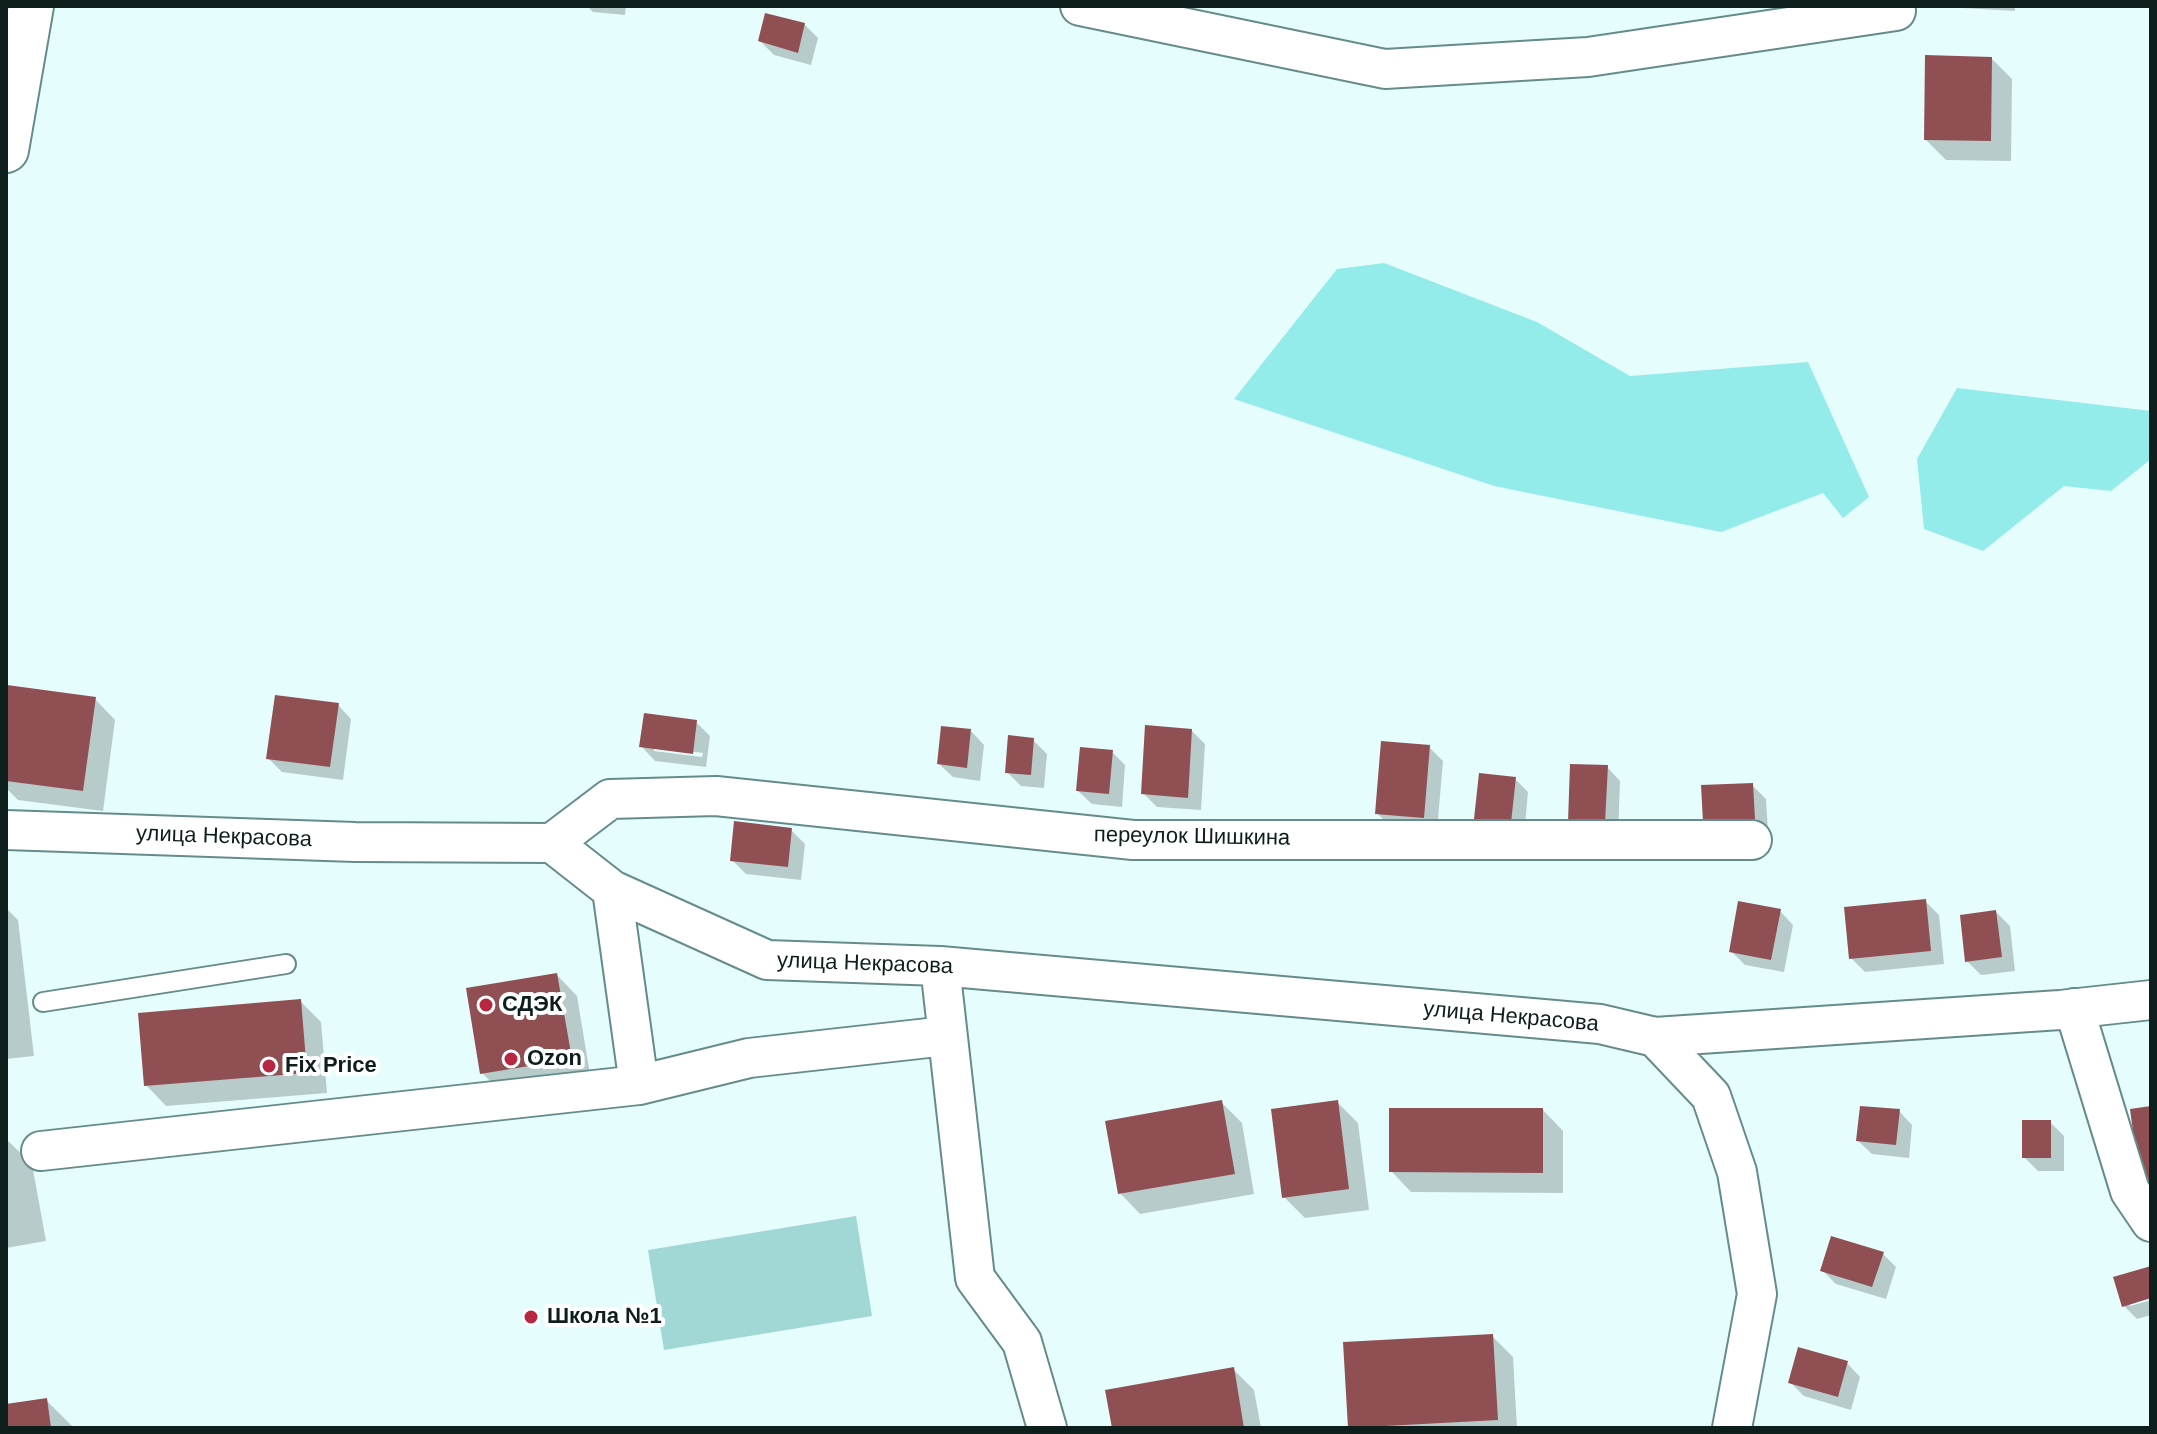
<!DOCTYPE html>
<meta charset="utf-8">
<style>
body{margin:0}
#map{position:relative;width:2157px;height:1434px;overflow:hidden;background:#e5fefd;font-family:Arial,sans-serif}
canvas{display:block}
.frame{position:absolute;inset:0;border:8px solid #0e1e1d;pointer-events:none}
</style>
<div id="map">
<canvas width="2157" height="1434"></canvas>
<div class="frame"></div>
</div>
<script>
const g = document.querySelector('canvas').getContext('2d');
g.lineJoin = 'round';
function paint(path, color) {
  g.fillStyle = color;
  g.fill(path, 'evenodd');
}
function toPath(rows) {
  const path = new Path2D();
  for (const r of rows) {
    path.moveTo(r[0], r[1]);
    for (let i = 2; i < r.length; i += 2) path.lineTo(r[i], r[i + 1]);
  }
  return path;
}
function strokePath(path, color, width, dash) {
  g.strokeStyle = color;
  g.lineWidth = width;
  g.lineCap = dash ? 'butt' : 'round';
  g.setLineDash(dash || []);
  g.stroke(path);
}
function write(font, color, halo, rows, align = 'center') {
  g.font = font + ' Arial,sans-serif';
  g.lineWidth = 8;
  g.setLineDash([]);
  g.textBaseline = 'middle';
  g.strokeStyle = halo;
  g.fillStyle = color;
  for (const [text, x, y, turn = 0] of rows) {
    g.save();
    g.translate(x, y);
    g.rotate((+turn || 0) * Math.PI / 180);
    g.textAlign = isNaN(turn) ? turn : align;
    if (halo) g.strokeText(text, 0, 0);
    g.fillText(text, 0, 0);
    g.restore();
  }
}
const green = toPath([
 [856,1216,872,1316,664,1350,648,1250]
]);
const water = toPath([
 [1384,263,1537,322,1630,376,1808,362,1869,497,1843,518,1823,493,1721,532,1494,486,1234,399,1337,269],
 [1957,388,2151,411,2151,459,2111,491,2064,486,1983,551,1924,529,1917,459]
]);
const shadow = toPath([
 [587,6,626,6,625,15,593,12],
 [1928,6,2015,6,2015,11],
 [804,24,818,38,811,65,774,55,760,41],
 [1991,58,2012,79,2011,161,1946,160,1926,140],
 [9,687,95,699,115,720,103,811,18,800,6,788],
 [338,705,351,719,343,780,282,772,268,758],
 [696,722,710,736,706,767,655,761,642,747],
 [654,747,703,753,702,757,654,751],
 [971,731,984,745,980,781,953,777,939,764],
 [1192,731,1205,744,1201,810,1157,807,1143,793],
 [1033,740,1047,754,1044,788,1021,786,1007,772],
 [1429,747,1443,761,1437,831,1391,827,1378,814],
 [1112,752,1125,765,1122,807,1092,804,1078,791],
 [1607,767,1620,781,1618,836,1570,821],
 [1515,779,1528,792,1524,836,1490,832,1476,818],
 [1752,785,1766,799,1768,832,1705,821],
 [791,830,805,844,801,880,746,874,732,860],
 [1925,901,1939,915,1944,964,1865,972,1851,958],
 [6,908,18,920,34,1056,6,1059],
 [1780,911,1793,925,1784,972,1745,965,1731,951],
 [1996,912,2010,926,2015,971,1981,975,1967,961],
 [557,975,577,996,591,1080,503,1094,482,1073],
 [300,1001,321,1022,327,1093,166,1106,146,1085],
 [1221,1102,1242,1123,1254,1194,1140,1214,1120,1193],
 [1337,1102,1358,1123,1369,1210,1305,1218,1284,1197],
 [1543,1110,1563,1131,1563,1193,1411,1192,1391,1171],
 [1899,1111,1912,1125,1909,1158,1872,1154,1858,1141],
 [2050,1122,2064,1136,2064,1171,2038,1171,2024,1157],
 [6,1139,32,1164,46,1241,6,1248],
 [1882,1253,1896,1267,1886,1299,1836,1284,1822,1270],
 [2151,1269,2151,1296,2130,1302,2130,1306,2151,1300,2151,1315,2137,1319,2123,1305],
 [1492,1336,1513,1357,1517,1428,1350,1427],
 [1847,1363,1860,1377,1851,1410,1804,1396,1790,1382],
 [1233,1369,1254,1390,1261,1428,1114,1428],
 [46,1400,74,1428,6,1428,6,1406]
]);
const building = toPath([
 [765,13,805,23,798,53,758,41],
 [1925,55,1992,57,1991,141,1924,140],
 [7,685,96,697,83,791,6,781],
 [275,695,339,703,330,767,266,759],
 [644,713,697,720,693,754,639,747],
 [1145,725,1192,729,1188,798,1141,794],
 [941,726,971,729,967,768,937,764],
 [1008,735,1034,738,1031,775,1005,773],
 [1381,741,1430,745,1424,818,1375,814],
 [1080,747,1113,750,1109,794,1076,791],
 [1570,764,1608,765,1605,823,1568,822],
 [1479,773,1516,777,1511,823,1474,819],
 [1753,783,1755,819,1703,822,1701,785],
 [734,821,792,828,788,867,730,861],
 [1926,899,1931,951,1849,959,1844,907],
 [1738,901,1781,909,1771,960,1729,952],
 [1996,910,2002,957,1965,962,1960,915],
 [557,973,572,1059,480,1074,466,988],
 [301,999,307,1073,144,1086,138,1013],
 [1222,1100,1235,1174,1118,1194,1105,1121],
 [1338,1100,1349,1189,1282,1198,1271,1109],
 [1860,1106,1900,1109,1896,1145,1856,1141],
 [2151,1106,2151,1185,2140,1186,2130,1109],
 [1389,1108,1543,1108,1543,1173,1389,1172],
 [2022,1120,2051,1120,2051,1158,2022,1158],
 [1831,1236,1884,1252,1872,1287,1820,1271],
 [2151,1266,2151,1298,2122,1307,2113,1277],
 [1493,1334,1498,1420,1348,1428,1343,1342],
 [1798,1347,1848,1361,1838,1397,1788,1383],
 [1234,1367,1244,1428,1112,1428,1105,1390],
 [47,1398,51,1428,6,1428,6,1404]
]);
const service = toPath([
 [43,1002,286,964]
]);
const minor = toPath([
 [1080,6,1385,69,1588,57,1896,11],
 [6,830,355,842,552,843,612,890,767,960,940,966,1600,1024,1655,1037,1711,1096,1737,1172,1757,1294,1732,1428],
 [552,843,610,799,716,796,1133,840,1752,840],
 [940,966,975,1278,1022,1342,1047,1428],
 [2074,1008,2130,1191,2151,1222],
 [1655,1037,2060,1010,2151,1000],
 [639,1085,749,1058,946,1036],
 [41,1151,639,1085,612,890]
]);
const secondary = toPath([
 [6,150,31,6]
]);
const markers = [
 [486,1005,8,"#b82741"],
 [511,1059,8,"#b82741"],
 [269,1066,8,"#b82741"],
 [531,1317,8,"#b82741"]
];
const streetNames = [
 ["улица Некрасова",224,837,2],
 ["переулок Шишкина",1192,837,1],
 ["улица Некрасова",865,964,2],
 ["улица Некрасова",1511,1017,5]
];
const poiNames = [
 ["СДЭК",502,1005],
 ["Ozon",527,1059],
 ["Fix Price",285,1066],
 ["Школа №1",547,1317]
];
paint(green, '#a1d7d4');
paint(water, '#93ece9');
paint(shadow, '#0003');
paint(building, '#8f4f53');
strokePath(service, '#658c8a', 22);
strokePath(minor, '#658c8a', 42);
strokePath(secondary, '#658c8a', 48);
strokePath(service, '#fff', 18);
strokePath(minor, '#fff', 38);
strokePath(secondary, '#fff', 44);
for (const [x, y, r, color] of markers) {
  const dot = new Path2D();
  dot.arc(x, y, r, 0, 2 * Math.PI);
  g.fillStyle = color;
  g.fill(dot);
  strokePath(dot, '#fff', 3);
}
write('22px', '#0e1e1d', '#fff', streetNames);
write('bold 22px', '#0e1e1d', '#fff', poiNames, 'left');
</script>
